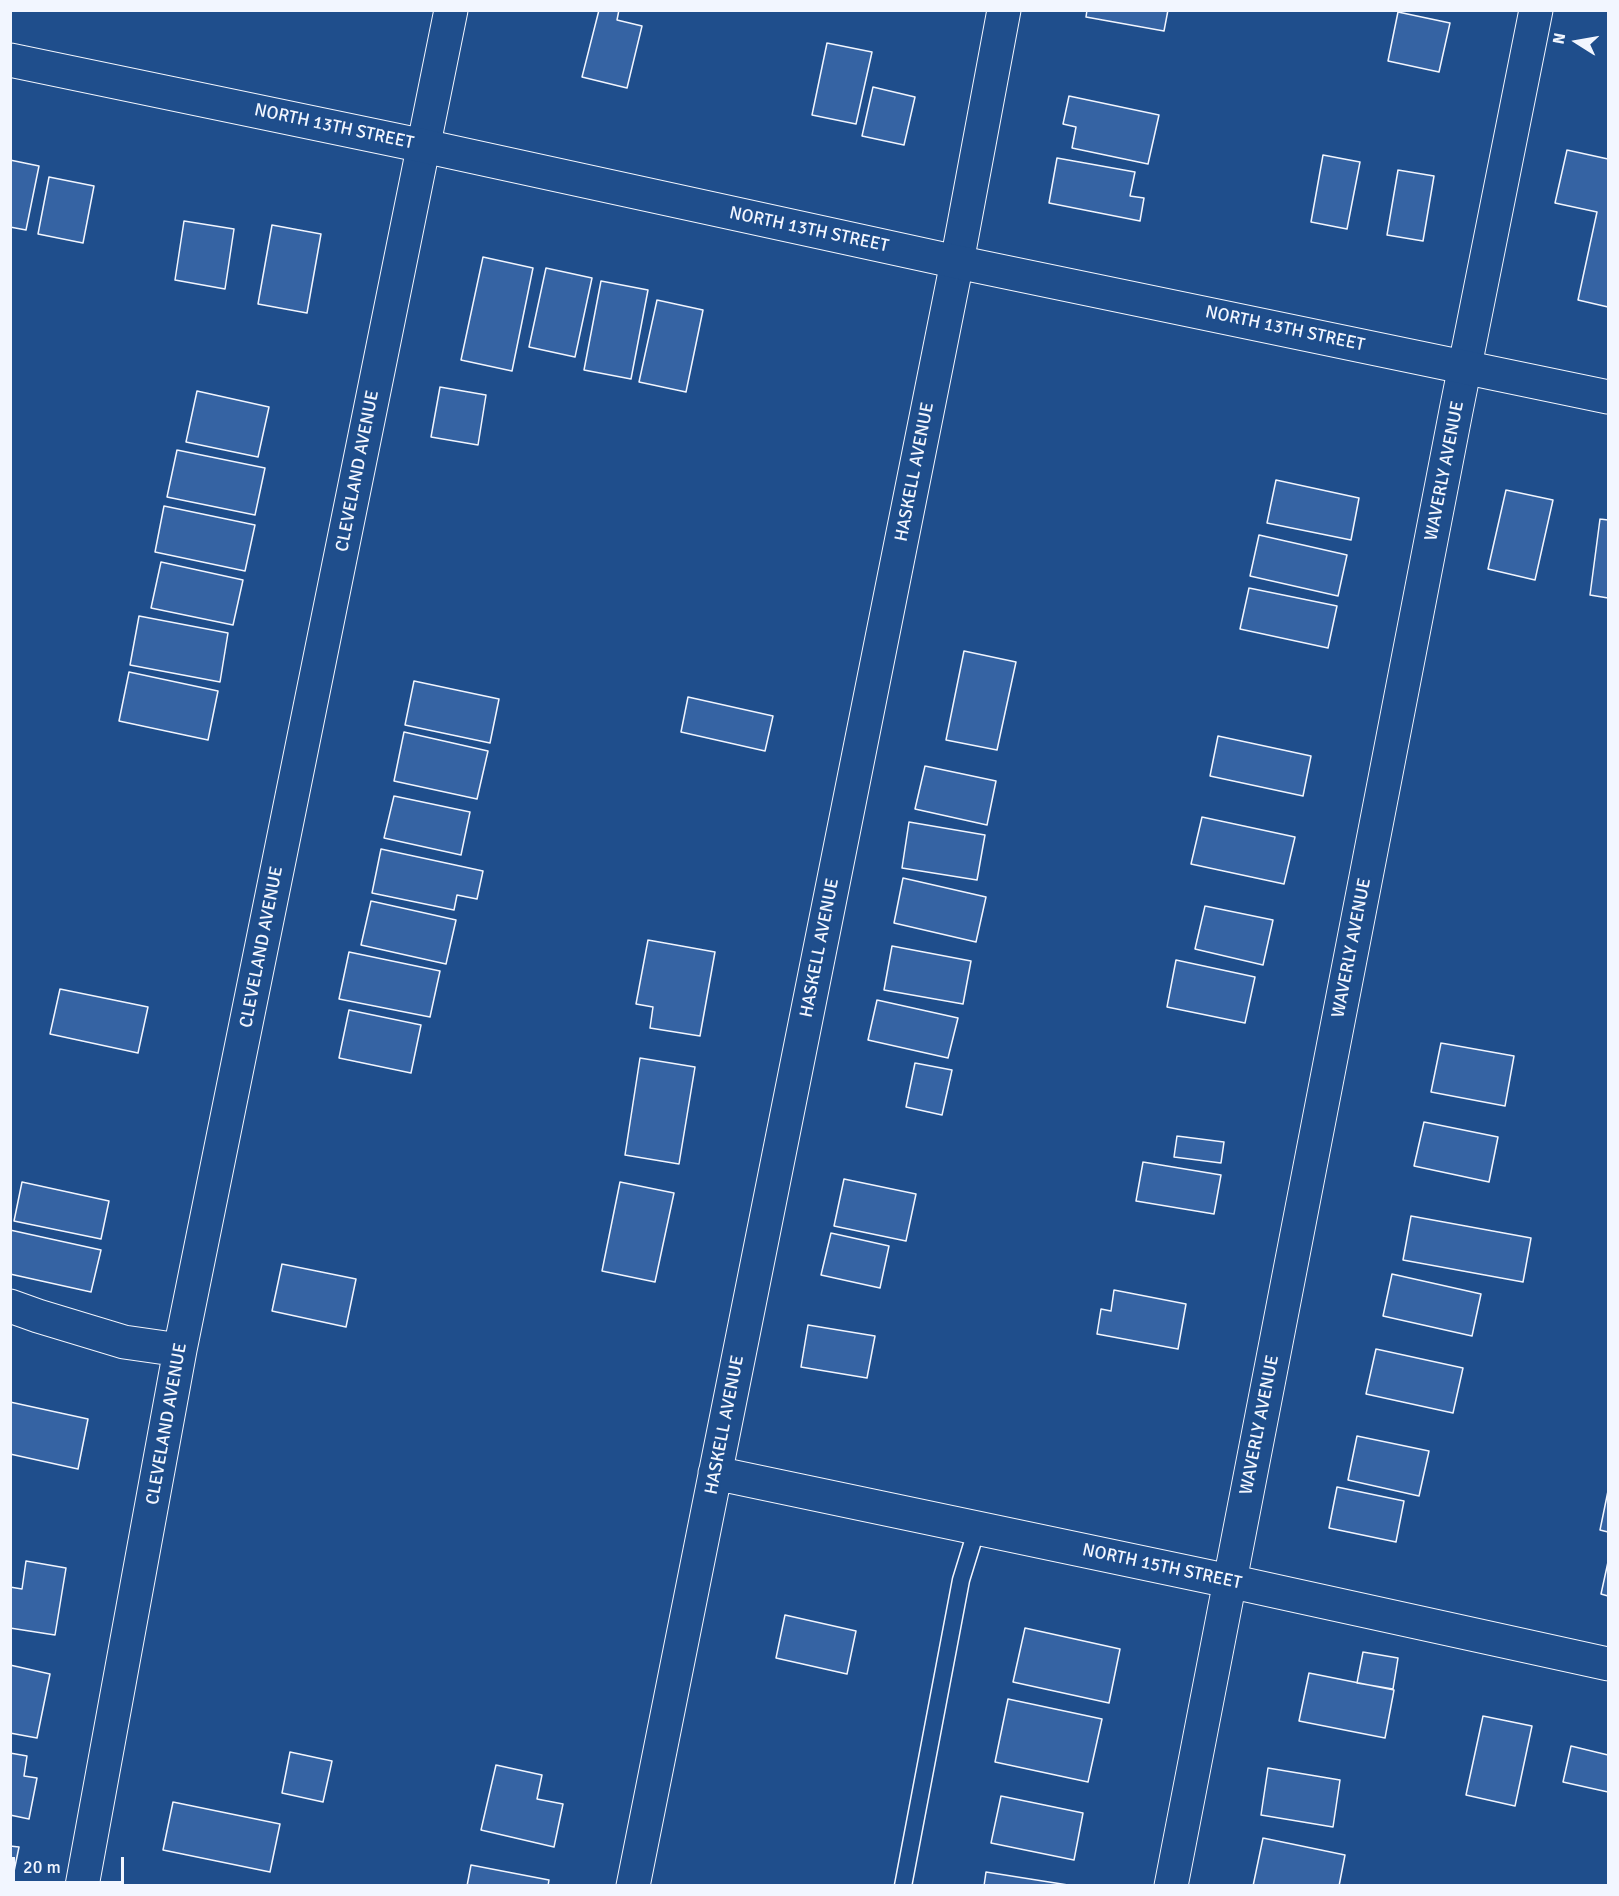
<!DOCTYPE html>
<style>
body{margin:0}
#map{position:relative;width:1619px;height:1896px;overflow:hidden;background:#1f4e8c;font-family:Signika,sans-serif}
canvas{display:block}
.frame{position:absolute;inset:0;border:12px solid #f2f6ff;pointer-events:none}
.north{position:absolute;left:1547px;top:12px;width:60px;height:60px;-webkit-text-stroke:4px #1f4e8c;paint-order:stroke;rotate:281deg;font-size:16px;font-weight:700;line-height:24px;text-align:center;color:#f2f6ff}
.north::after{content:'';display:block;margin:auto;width:21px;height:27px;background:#f2f6ff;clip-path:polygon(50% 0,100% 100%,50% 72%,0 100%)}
.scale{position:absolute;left:12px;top:1857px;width:112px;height:27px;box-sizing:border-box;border:3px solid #f2f6ff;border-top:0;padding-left:8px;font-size:18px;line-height:21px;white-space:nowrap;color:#f2f6ff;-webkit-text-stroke:4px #1f4e8c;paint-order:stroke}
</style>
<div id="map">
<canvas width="1619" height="1896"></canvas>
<div class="frame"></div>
<div class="north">N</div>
<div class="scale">20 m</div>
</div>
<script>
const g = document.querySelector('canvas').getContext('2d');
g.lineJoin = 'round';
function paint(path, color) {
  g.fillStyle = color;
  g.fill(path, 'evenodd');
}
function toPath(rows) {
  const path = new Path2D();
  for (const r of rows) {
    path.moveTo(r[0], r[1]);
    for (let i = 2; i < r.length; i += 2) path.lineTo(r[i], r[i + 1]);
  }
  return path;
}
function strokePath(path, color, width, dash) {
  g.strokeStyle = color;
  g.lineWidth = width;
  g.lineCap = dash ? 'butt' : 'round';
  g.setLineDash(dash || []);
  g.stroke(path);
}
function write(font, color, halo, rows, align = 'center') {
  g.font = font + ' Signika,sans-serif';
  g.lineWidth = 4.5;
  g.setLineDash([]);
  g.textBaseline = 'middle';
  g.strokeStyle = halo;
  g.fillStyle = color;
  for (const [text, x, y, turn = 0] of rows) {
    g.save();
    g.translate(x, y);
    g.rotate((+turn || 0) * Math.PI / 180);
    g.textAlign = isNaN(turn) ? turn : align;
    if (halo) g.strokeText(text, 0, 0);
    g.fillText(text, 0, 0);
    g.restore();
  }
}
const building = toPath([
 [599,10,619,10,617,20,642,26,627,88,582,77,599,10],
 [1087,10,1168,10,1164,31,1086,17,1087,10],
 [1398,12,1450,23,1439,72,1388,61,1398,12],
 [827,43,872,52,856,124,812,115,827,43],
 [873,87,915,97,904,145,862,136,873,87],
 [1069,96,1159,115,1148,164,1072,148,1076,127,1063,124,1069,96],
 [1567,150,1608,159,1608,307,1578,300,1597,212,1555,203,1567,150],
 [1323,155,1360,162,1347,229,1311,222,1323,155],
 [1057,158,1135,172,1130,196,1144,198,1140,221,1049,203,1057,158],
 [10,160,39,166,26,230,10,227,10,160],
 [1398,170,1434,176,1423,241,1387,235,1398,170],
 [49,177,94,186,83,243,38,234,49,177],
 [184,221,234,229,225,289,175,280,184,221],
 [272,225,321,234,307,313,258,304,272,225],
 [483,257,533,268,512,371,461,360,483,257],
 [546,268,592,278,575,357,529,347,546,268],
 [601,281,648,290,631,379,584,370,601,281],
 [657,300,703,310,686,392,639,382,657,300],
 [440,387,486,395,478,445,431,437,440,387],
 [197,391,269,407,258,457,186,442,197,391],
 [177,450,265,468,255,515,167,497,177,450],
 [1276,480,1359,498,1351,540,1267,523,1276,480],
 [1506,490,1553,500,1535,580,1488,569,1506,490],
 [164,506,255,525,245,571,155,552,164,506],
 [1600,519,1608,520,1608,598,1590,595,1600,519],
 [1259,535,1347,555,1338,596,1250,576,1259,535],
 [161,562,243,580,233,625,151,608,161,562],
 [1249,588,1337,606,1328,648,1240,629,1249,588],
 [139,616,228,633,220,682,130,665,139,616],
 [964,651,1016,662,997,750,946,740,964,651],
 [129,672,218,691,208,740,119,721,129,672],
 [414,681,499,699,490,743,405,725,414,681],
 [688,697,773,716,765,751,681,732,688,697],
 [404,732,488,751,477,799,394,781,404,732],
 [1218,736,1311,756,1303,796,1210,776,1218,736],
 [925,766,996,781,987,825,915,809,925,766],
 [394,796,470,812,461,855,384,838,394,796],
 [1202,817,1295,837,1284,884,1191,864,1202,817],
 [909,822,985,835,977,880,902,868,909,822],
 [381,849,483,871,477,899,457,895,454,910,372,893,381,849],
 [903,878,986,897,976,942,894,923,903,878],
 [371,901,456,920,446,964,361,945,371,901],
 [1205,906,1273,920,1263,965,1195,949,1205,906],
 [648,940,715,952,700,1036,650,1028,653,1007,636,1004,648,940],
 [892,946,971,961,963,1004,884,990,892,946],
 [349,952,440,971,430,1017,339,999,349,952],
 [1176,960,1255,977,1245,1023,1167,1007,1176,960],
 [60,989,148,1007,138,1053,50,1034,60,989],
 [877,1000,958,1018,948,1058,868,1040,877,1000],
 [349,1010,421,1025,411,1073,339,1058,349,1010],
 [1441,1043,1514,1056,1505,1106,1431,1092,1441,1043],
 [640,1058,695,1067,679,1164,625,1155,640,1058],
 [915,1063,952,1070,942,1115,906,1107,915,1063],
 [1424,1122,1498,1137,1489,1182,1414,1166,1424,1122],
 [1177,1136,1224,1142,1221,1163,1174,1157,1177,1136],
 [1143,1162,1221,1175,1214,1214,1136,1201,1143,1162],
 [844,1179,916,1194,906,1241,834,1226,844,1179],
 [22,1182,109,1201,101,1239,14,1221,22,1182],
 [620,1182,674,1193,655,1282,602,1271,620,1182],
 [1411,1216,1531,1238,1523,1282,1403,1260,1411,1216],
 [10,1230,101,1250,91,1292,10,1274,10,1230],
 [831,1233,889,1246,880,1288,821,1275,831,1233],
 [282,1264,356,1279,346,1327,272,1311,282,1264],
 [1392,1274,1481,1294,1472,1336,1383,1316,1392,1274],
 [1114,1290,1186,1304,1178,1349,1097,1334,1101,1309,1111,1311,1114,1290],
 [808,1325,875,1336,867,1378,801,1367,808,1325],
 [1376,1349,1463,1368,1453,1413,1366,1394,1376,1349],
 [10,1402,88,1419,78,1469,10,1454,10,1402],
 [1357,1436,1429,1451,1419,1496,1348,1480,1357,1436],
 [1337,1487,1404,1501,1396,1542,1329,1528,1337,1487],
 [1608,1491,1608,1532,1600,1530,1608,1491],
 [26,1561,66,1568,55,1635,10,1628,10,1587,22,1589,26,1561],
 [1608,1562,1608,1596,1601,1594,1608,1562],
 [785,1615,856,1631,847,1674,776,1658,785,1615],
 [1025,1628,1120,1649,1109,1703,1013,1682,1025,1628],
 [1363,1652,1398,1658,1393,1689,1357,1683,1363,1652],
 [10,1665,50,1674,37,1738,10,1733,10,1665],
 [1309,1673,1394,1690,1385,1738,1299,1721,1309,1673],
 [1008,1699,1102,1719,1088,1782,995,1762,1008,1699],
 [1483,1716,1532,1726,1515,1806,1466,1795,1483,1716],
 [1571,1746,1608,1755,1608,1792,1563,1782,1571,1746],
 [290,1752,332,1761,323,1802,282,1793,290,1752],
 [10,1753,27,1756,24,1776,37,1778,29,1819,10,1815,10,1753],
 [496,1765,542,1775,537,1799,563,1804,554,1847,481,1830,496,1765],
 [1268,1768,1340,1780,1333,1827,1261,1815,1268,1768],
 [1001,1796,1083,1813,1074,1860,991,1843,1001,1796],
 [173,1802,280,1824,270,1872,163,1850,173,1802],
 [1263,1838,1345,1855,1339,1886,1253,1886,1263,1838],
 [10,1846,19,1847,11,1886,10,1886,10,1846],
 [471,1865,549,1880,548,1886,467,1886,471,1865],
 [986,1872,1068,1885,984,1886,986,1872]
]);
const service = toPath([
 [903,1886,961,1580,977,1528]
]);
const minor = toPath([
 [10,1306,38,1316,124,1342,180,1350],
 [715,1473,1229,1581,1608,1664],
 [82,1886,180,1350,451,10],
 [633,1886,957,262,1004,10],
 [1171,1886,1456,411,1536,10]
]);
const tertiary = toPath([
 [10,60,424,146,957,262,1608,397]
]);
const streetNames = [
 ["NORTH 13TH STREET",334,127,12],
 ["NORTH 13TH STREET",809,230,12],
 ["NORTH 13TH STREET",1285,329,12],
 ["CLEVELAND AVENUE",358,471,-79],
 ["WAVERLY AVENUE",1445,471,-79],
 ["HASKELL AVENUE",915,472,-79],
 ["CLEVELAND AVENUE",262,947,-79],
 ["HASKELL AVENUE",820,948,-79],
 ["WAVERLY AVENUE",1352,948,-79],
 ["CLEVELAND AVENUE",167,1424,-80],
 ["HASKELL AVENUE",725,1425,-79],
 ["WAVERLY AVENUE",1260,1425,-79],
 ["NORTH 15TH STREET",1162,1567,12]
];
paint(building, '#3563a3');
strokePath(building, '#f2f6ff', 1.5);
strokePath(service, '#f2f6ff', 19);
strokePath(minor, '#f2f6ff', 35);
strokePath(tertiary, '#f2f6ff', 35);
strokePath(service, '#1f4e8c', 16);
strokePath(minor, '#1f4e8c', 33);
strokePath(tertiary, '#1f4e8c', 33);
write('18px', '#f2f6ff', '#1f4e8c', streetNames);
</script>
